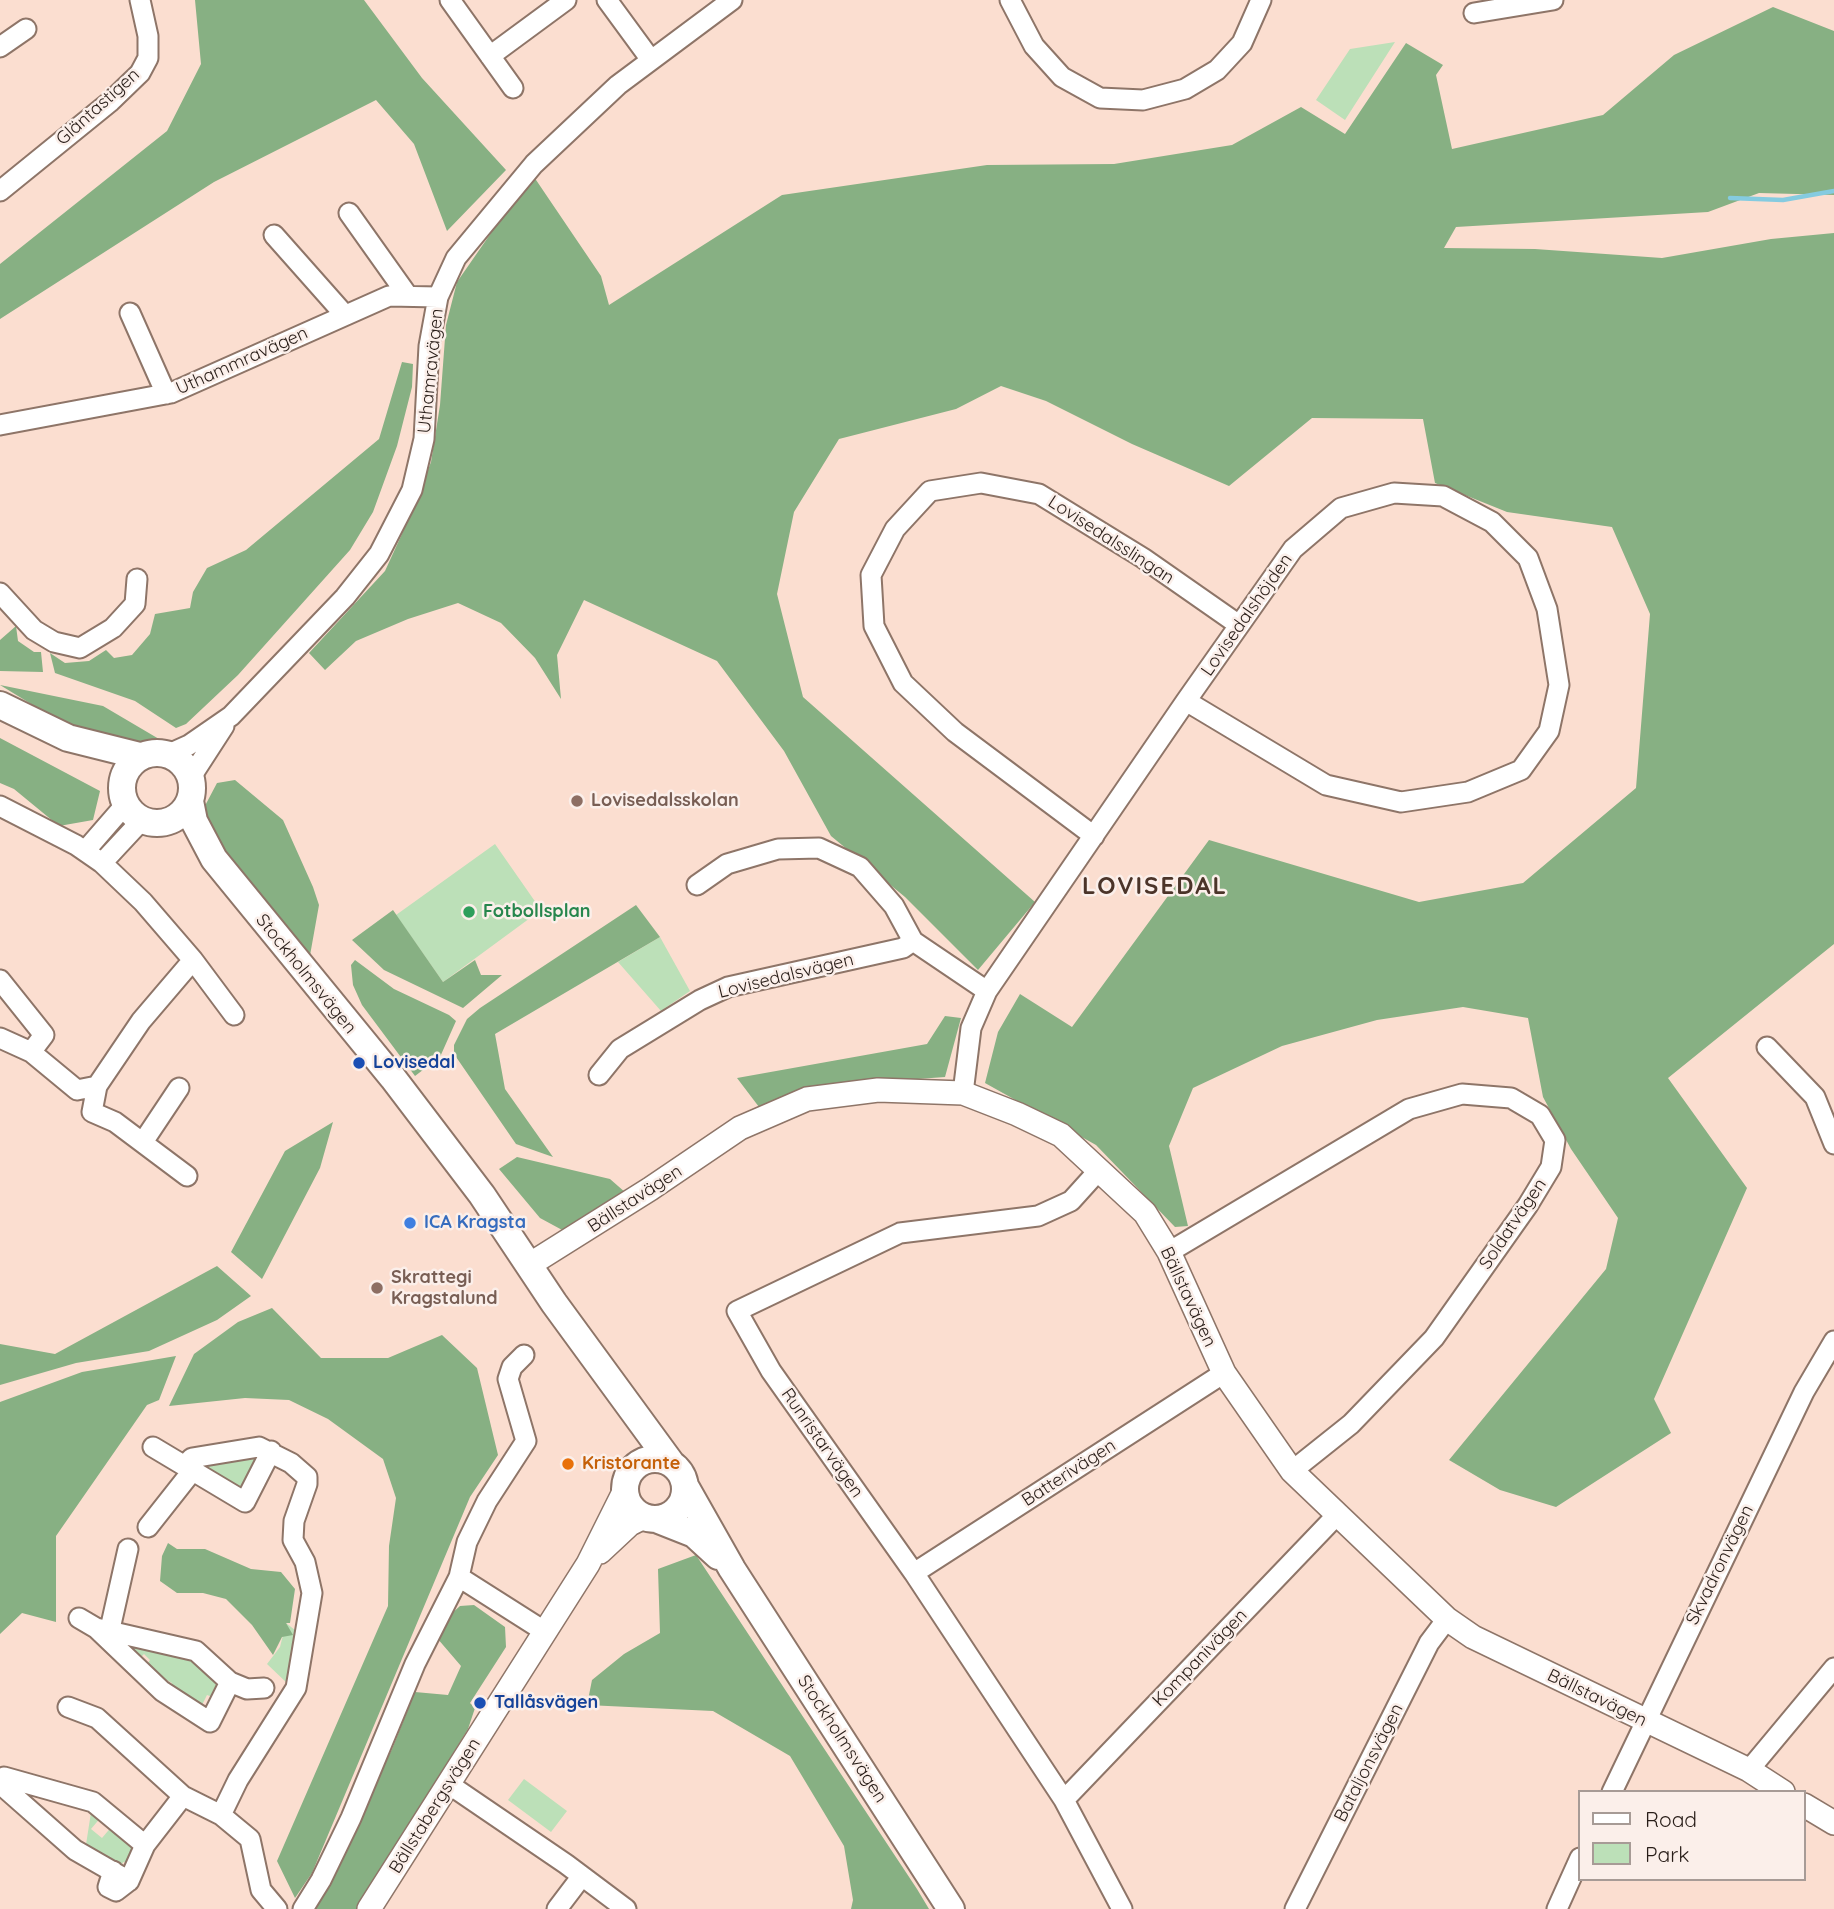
<!DOCTYPE html>
<meta charset="utf-8">
<style>
body{margin:0}
#map{position:relative;width:1834px;height:1909px;overflow:hidden;background:#fbded0;font-family:Quicksand,sans-serif}
canvas{display:block}
.legend{position:absolute;left:1578px;top:1790px;width:228px;height:91px;box-sizing:border-box;background:#fbefea;border:2px solid #a79b96;margin:0;padding:9px 12px;list-style:none;font-size:21px;color:#281d18}
.legend li{display:flex;align-items:center;gap:14px;height:35px}
.legend b{width:35px;border:2px solid #a79b96}
</style>
<div id="map">
<canvas width="1834" height="1909"></canvas>
<ul class="legend">
<li><b style="height:9px;background:#fff"></b>Road</li>
<li><b style="height:19px;background:#bce0b8"></b>Park</li>
</ul>
</div>
<script>
const g = document.querySelector('canvas').getContext('2d');
g.lineJoin = 'round';
function paint(path, color) {
  g.fillStyle = color;
  g.fill(path, 'evenodd');
}
function toPath(rows) {
  const path = new Path2D();
  for (const r of rows) {
    if (r.length === 3) {
      path.moveTo(r[0] + r[2], r[1]);
      path.arc(r[0], r[1], r[2], 0, 2 * Math.PI);
      continue;
    }
    path.moveTo(r[0], r[1]);
    for (let i = 2; i < r.length; i += 2) path.lineTo(r[i], r[i + 1]);
  }
  return path;
}
function strokePath(path, color, width, dash) {
  g.strokeStyle = color;
  g.lineWidth = width;
  g.lineCap = dash ? 'butt' : 'round';
  g.setLineDash(dash || []);
  g.stroke(path);
}
function write(font, color, halo, rows, align = 'center') {
  g.font = font + ' Quicksand,sans-serif';
  g.lineWidth = 5;
  g.setLineDash([]);
  g.textBaseline = 'middle';
  g.strokeStyle = halo;
  g.fillStyle = color;
  for (const [text, x, y, turn = 0] of rows) {
    g.save();
    g.translate(x, y);
    g.rotate((+turn || 0) * Math.PI / 180);
    g.textAlign = isNaN(turn) ? turn : align;
    if (halo) g.strokeText(text, 0, 0);
    g.fillText(text, 0, 0);
    g.restore();
  }
}
const green = toPath([
 [1395,42,1345,120,1316,100,1350,49],
 [495,844,541,910,443,982,396,915],
 [660,937,690,991,661,1011,618,962],
 [254,1452,255,1465,244,1495,200,1471,201,1463],
 [286,1623,300,1634,288,1684,267,1664,280,1647],
 [111,1635,178,1651,226,1683,218,1699,207,1695,199,1711,172,1688,172,1683,144,1668,150,1660,144,1654,137,1661],
 [524,1779,567,1811,551,1832,508,1800],
 [92,1806,102,1816,91,1829,102,1838,113,1825,133,1845,136,1852,133,1865,123,1862,120,1871,85,1851]
]);
const forest = toPath([
 [195,0,364,0,422,78,506,170,447,231,414,144,376,100,214,182,0,319,0,264,167,131,201,64],
 [1773,7,1834,31,1834,195,1759,193,1708,212,1456,227,1444,248,1535,249,1662,258,1771,239,1834,233,1834,944,1668,1078,1747,1188,1654,1399,1671,1433,1556,1507,1500,1490,1449,1460,1606,1269,1618,1218,1571,1149,1543,1097,1528,1018,1463,1007,1377,1020,1282,1046,1193,1088,1169,1146,1188,1226,1175,1227,1096,1145,985,1083,998,1032,1020,994,1072,1027,1209,840,1419,902,1523,883,1636,788,1650,614,1612,527,1507,512,1435,483,1423,419,1312,418,1229,486,1132,444,1046,401,1001,386,956,409,839,439,794,512,777,594,803,697,1035,902,978,970,905,897,831,836,784,751,717,661,584,600,557,655,561,699,535,658,501,623,458,603,408,619,356,641,325,670,309,653,385,571,412,512,431,462,440,405,446,325,457,282,532,174,601,276,609,305,782,195,987,165,1114,164,1232,145,1301,107,1345,134,1406,43,1443,65,1436,75,1452,149,1603,115,1674,55],
 [402,362,413,364,412,387,397,446,373,512,350,550,238,675,186,724,176,728,135,701,55,673,50,653,65,663,89,661,106,650,114,658,132,655,150,634,155,614,190,608,193,592,207,568,246,550,379,439],
 [16,626,18,641,34,652,41,652,43,672,0,671,0,640],
 [0,685,103,706,159,739,130,746,116,746,59,721],
 [0,738,100,791,93,820,59,826,14,789,0,783],
 [235,780,283,820,313,887,319,905,309,961,198,819,217,783],
 [636,905,660,937,495,1034,505,1089,553,1157,516,1144,454,1054,454,1045,467,1019,480,1008],
 [393,910,443,982,475,960,481,975,502,975,463,1008,384,970,352,940],
 [355,960,394,989,449,1015,456,1021,440,1057,415,1076,362,1005,353,985,351,965],
 [945,1016,961,1018,945,1077,808,1087,759,1107,737,1078,927,1044],
 [333,1122,320,1168,262,1279,231,1252,285,1151],
 [517,1157,610,1179,626,1193,564,1231,540,1218,499,1169],
 [217,1266,251,1296,217,1320,149,1351,76,1363,0,1385,0,1344,55,1354],
 [272,1308,321,1358,388,1358,442,1335,477,1368,498,1455,470,1497,312,1873,295,1898,277,1861,388,1606,389,1546,396,1498,383,1459,328,1419,289,1400,245,1398,169,1406,194,1354,238,1322],
 [176,1356,159,1400,147,1405,56,1536,56,1622,22,1613,0,1634,0,1402,82,1372],
 [168,1543,177,1549,205,1549,251,1569,281,1572,295,1589,290,1623,286,1623,293,1635,282,1637,273,1655,252,1625,226,1599,203,1593,177,1593,160,1581,162,1556],
 [696,1555,917,1889,929,1909,851,1909,853,1900,844,1846,790,1756,713,1711,587,1705,592,1680,624,1654,660,1633,658,1569],
 [474,1605,505,1627,506,1647,470,1703,475,1708,468,1729,357,1909,315,1909,392,1749,415,1692,448,1695,461,1666,437,1638,450,1615,460,1606]
]);
const stream = toPath([
 [1730,198,1783,200,1834,191]
]);
const minor = toPath([
 [450,0,513,88],
 [607,0,651,60],
 [1010,0,1034,46,1062,77,1100,98,1143,100,1185,89,1217,70,1242,43,1261,0],
 [1474,13,1553,0],
 [0,47,26,29],
 [490,56,566,0],
 [0,191,111,101,140,73,148,58,148,36,140,0],
 [349,213,408,296],
 [274,235,344,314],
 [130,313,166,394],
 [0,425,171,393,389,296,438,297],
 [0,593,34,630,54,642,80,648,113,628,135,604,137,579],
 [169,754,189,745,231,716,345,597,379,554,412,490,424,439,429,346,438,297,456,258,534,164,618,85,732,0],
 [191,777,224,726],
 [0,806,76,845,102,863,143,902,193,960],
 [1094,836,955,732,903,683,874,626,871,575,895,529,930,491,981,483,1039,494,1143,558,1239,625],
 [85,851,125,805],
 [102,863,142,820],
 [697,885,727,864,778,849,819,848,860,867,894,906,913,941],
 [0,980,44,1035,31,1052],
 [0,1038,31,1052,77,1090,97,1086],
 [1767,1047,1815,1097,1834,1144],
 [599,1075,620,1049,700,1000,728,987,903,948,913,941,987,991],
 [963,1093,971,1028,987,991,1186,701,1293,549,1341,508,1394,493,1443,496,1492,522,1528,558,1547,609,1559,685,1549,731,1521,770,1468,792,1401,802,1326,785,1186,701],
 [143,1142,179,1088],
 [1099,1170,1071,1201,1038,1216,900,1233,737,1311,771,1371,914,1573,1064,1800,1122,1909],
 [187,1176,115,1122,92,1112,97,1086,141,1021,193,960,234,1015],
 [1169,1252,1409,1109,1462,1094,1511,1098,1540,1115,1555,1140,1551,1167,1528,1205,1434,1338,1351,1424,1292,1471],
 [153,1447,245,1502,271,1451],
 [186,1464,192,1458,259,1447,291,1463,307,1477,307,1484,294,1521,293,1540,305,1562,312,1593,296,1688,238,1780,221,1815],
 [148,1527,193,1470],
 [914,1573,1224,1373],
 [459,1577,544,1631],
 [79,1618,96,1628,196,1651,230,1682],
 [96,1628,162,1691,210,1722,230,1682,247,1689,264,1688],
 [110,1629,128,1549],
 [68,1707,97,1718,183,1796,221,1815,250,1839,261,1890,277,1909],
 [1749,1770,1834,1668],
 [4,1777,93,1802,145,1845],
 [450,1785,566,1864,626,1909],
 [6,1789,75,1850,129,1881,145,1845,183,1796],
 [1612,1792,1804,1392,1834,1341],
 [1064,1800,1336,1516],
 [113,1871,108,1887,116,1891,129,1881],
 [303,1909,321,1880,351,1818,415,1664,459,1577,467,1542,487,1501,526,1441,508,1379,512,1367,524,1355],
 [557,1909,582,1876],
 [1295,1909,1429,1643,1447,1619],
 [1557,1909,1580,1858]
]);
const tertiary = toPath([
 [529,1265,650,1189,740,1128,807,1099,878,1090,963,1093,1017,1114,1061,1135,1145,1213,1169,1252,1224,1373,1292,1471,1447,1619,1473,1637,1749,1770,1783,1792],
 [600,1552,630,1524,644,1517],
 [1804,1805,1834,1823],
 [369,1909,588,1564,625,1490]
]);
const secondary = toPath([
 [0,705,68,738,140,756],
 [157,788,35],
 [190,801,194,821,214,859,393,1078,482,1195,554,1303,671,1463],
 [655,1489,30],
 [685,1486,732,1569,951,1909],
 [656,1519,694,1534,718,1556]
]);
const markers = [
 [577,801,7,"#8d6e63"],
 [469,912,7,"#2e9e5b"],
 [359,1063,7,"#1a4fb4"],
 [410,1223,7,"#3f7fe0"],
 [377,1288,7,"#8d6e63"],
 [568,1464,7,"#e8710a"],
 [480,1703,7,"#1a4fb4"]
];
const streetNames = [
 ["Gläntastigen",98,107,-42],
 ["Uthammravägen",242,361,-24],
 ["Uthamravägen",431,371,-84],
 ["Lovisedalsslingan",1111,540,33],
 ["Lovisedalshöjden",1247,615,-55],
 ["Stockholmsvägen",306,974,51],
 ["Lovisedalsvägen",786,976,-14],
 ["Bällstavägen",635,1199,-33],
 ["Soldatvägen",1513,1224,-56],
 ["Bällstavägen",1188,1297,65],
 ["Runristarvägen",822,1443,55],
 ["Batterivägen",1069,1473,-33],
 ["Skvadronvägen",1720,1565,-64],
 ["Kompanivägen",1200,1658,-46],
 ["Bällstavägen",1597,1698,26],
 ["Stockholmsvägen",842,1739,57],
 ["Bataljonsvägen",1369,1763,-63],
 ["Bällstabergsvägen",435,1806,-58]
];
const educationNames = [
 ["Lovisedalsskolan",591,801],
 ["Skrattegi",391,1278],
 ["Kragstalund",391,1299]
];
const leisureNames = [
 ["Fotbollsplan",483,912]
];
const transitNames = [
 ["Lovisedal",373,1063],
 ["Tallåsvägen",494,1703]
];
const shopNames = [
 ["ICA Kragsta",424,1223]
];
const foodNames = [
 ["Kristorante",582,1464]
];
const districtNames = [
 ["LOVISEDAL",1155,887]
];
paint(green, '#bce0b8');
paint(forest, '#87b083');
strokePath(stream, '#85cbe0', 4.5);
strokePath(minor, '#8e7568', 23);
strokePath(tertiary, '#8e7568', 26);
strokePath(secondary, '#8e7568', 30);
strokePath(minor, '#fff', 19);
strokePath(tertiary, '#fff', 23);
strokePath(secondary, '#fff', 26);
for (const [x, y, r, color] of markers) {
  const dot = new Path2D();
  dot.arc(x, y, r, 0, 2 * Math.PI);
  g.fillStyle = color;
  g.fill(dot);
  strokePath(dot, '#fbefea', 2.5);
}
write('18px', '#281d18', '#fbefea', streetNames);
write('bold 18px', '#785e54', '#fbefea', educationNames, 'left');
write('bold 18px', '#27864d', '#fbefea', leisureNames, 'left');
write('bold 18px', '#164399', '#fbefea', transitNames, 'left');
write('bold 18px', '#366cbe', '#fbefea', shopNames, 'left');
write('bold 18px', '#c56008', '#fbefea', foodNames, 'left');
g.letterSpacing = '2px';
write('bold 24px', '#4b3429', '#fbefea', districtNames);
g.letterSpacing = '0px';
</script>
